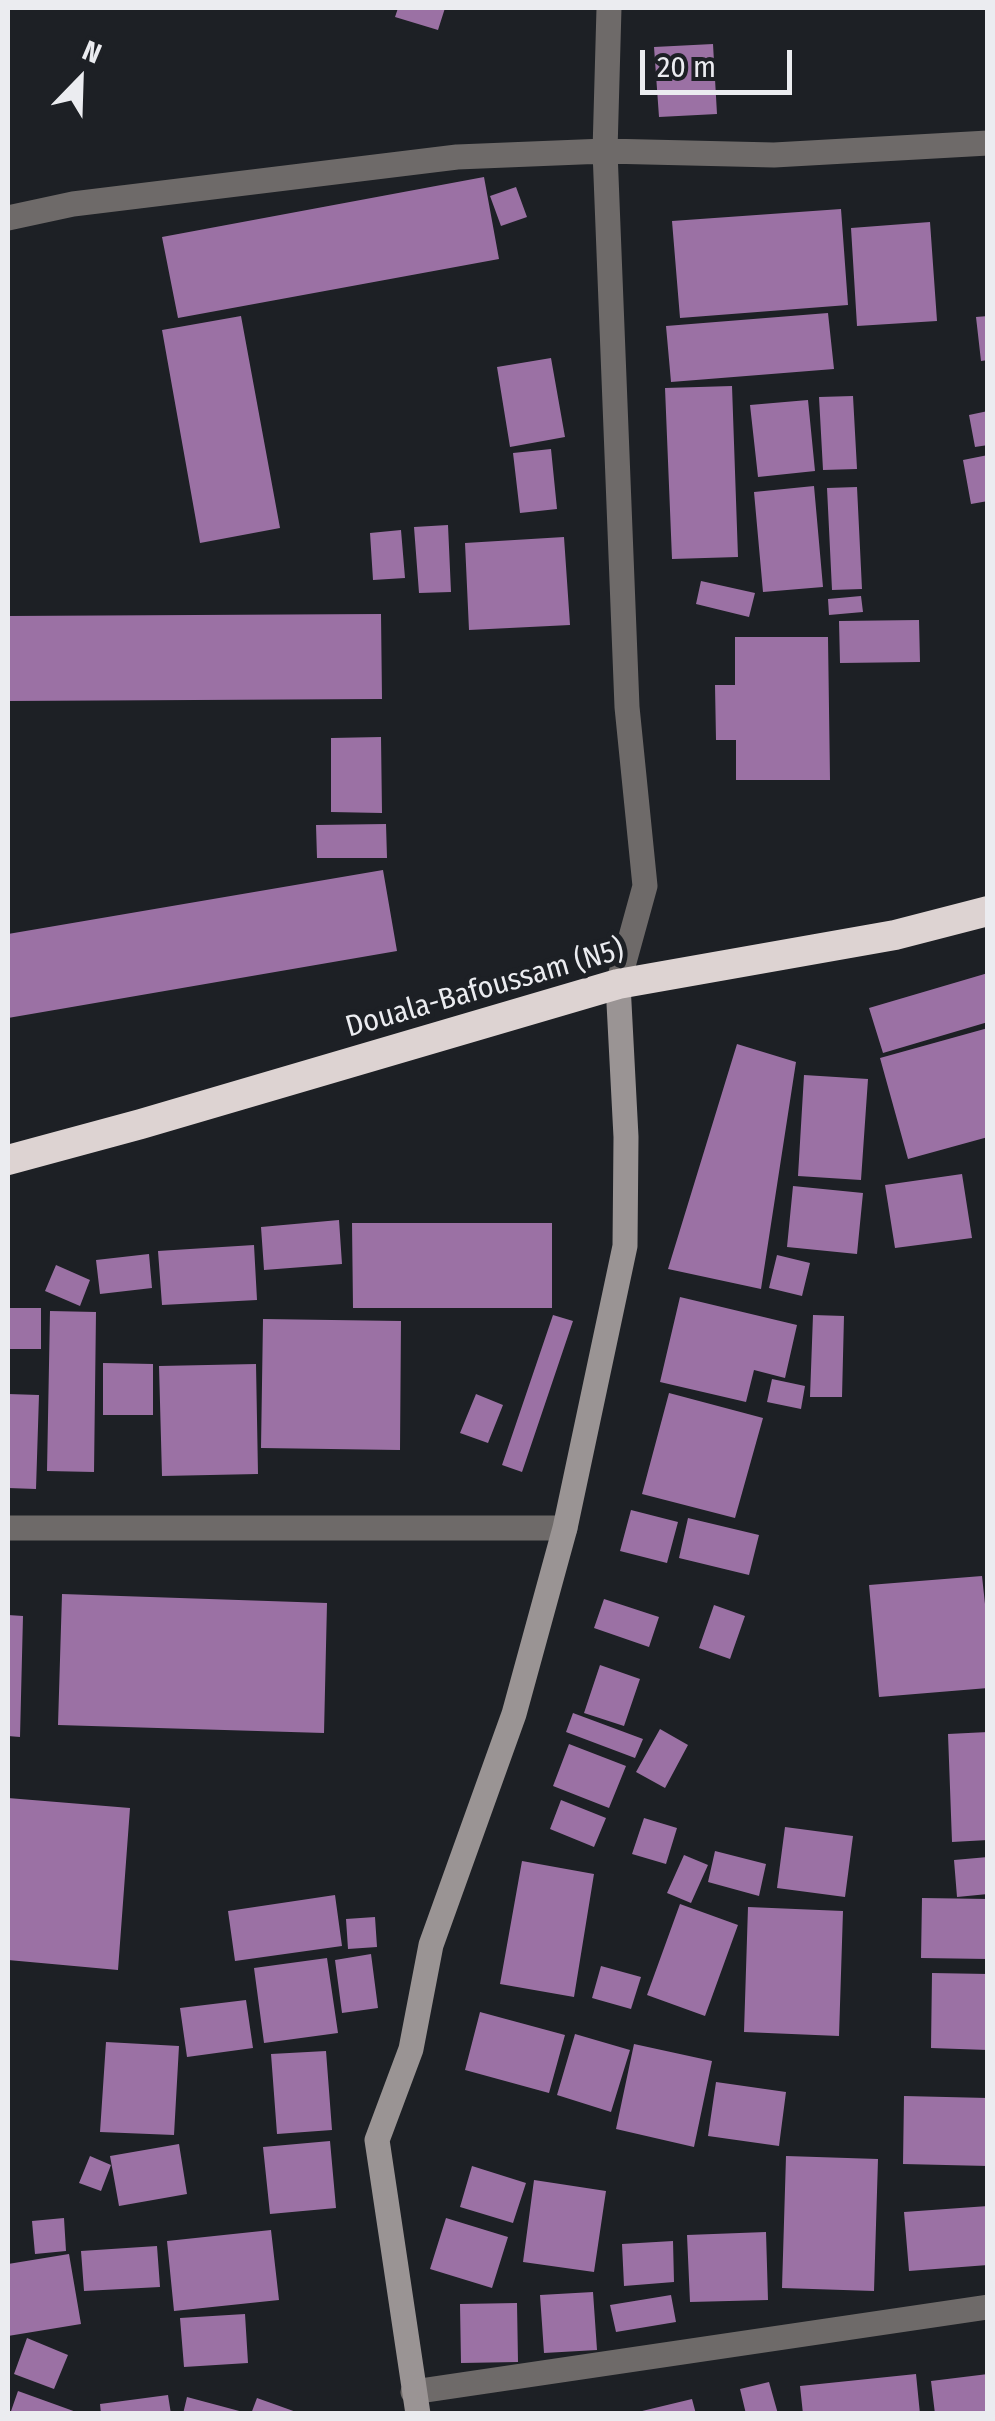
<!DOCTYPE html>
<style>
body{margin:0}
#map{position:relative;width:995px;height:2421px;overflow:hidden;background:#1d2025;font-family:"Fira Sans Condensed",sans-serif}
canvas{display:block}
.frame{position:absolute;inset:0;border:10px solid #ebecf0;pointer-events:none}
.north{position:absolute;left:30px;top:30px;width:100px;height:100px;-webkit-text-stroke:8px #1d2025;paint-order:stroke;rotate:23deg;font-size:28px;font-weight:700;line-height:40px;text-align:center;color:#ebecf0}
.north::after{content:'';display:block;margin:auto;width:35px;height:45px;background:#ebecf0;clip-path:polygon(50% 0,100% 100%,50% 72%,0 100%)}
.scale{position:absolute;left:640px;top:50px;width:152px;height:45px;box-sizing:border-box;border:5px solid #ebecf0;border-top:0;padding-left:12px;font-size:30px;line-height:35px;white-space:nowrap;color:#ebecf0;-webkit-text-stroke:8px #1d2025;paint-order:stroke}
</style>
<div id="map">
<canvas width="995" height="2421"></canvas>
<div class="frame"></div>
<div class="north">N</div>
<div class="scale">20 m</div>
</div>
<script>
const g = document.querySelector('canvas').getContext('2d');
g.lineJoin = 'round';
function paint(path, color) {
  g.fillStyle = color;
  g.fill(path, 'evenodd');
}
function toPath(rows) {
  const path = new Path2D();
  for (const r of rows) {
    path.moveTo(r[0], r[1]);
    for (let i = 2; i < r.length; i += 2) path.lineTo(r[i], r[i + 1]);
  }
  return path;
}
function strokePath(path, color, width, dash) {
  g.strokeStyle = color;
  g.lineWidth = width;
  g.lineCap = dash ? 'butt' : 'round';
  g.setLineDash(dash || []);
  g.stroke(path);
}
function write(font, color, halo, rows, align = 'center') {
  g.font = font + ' "Fira Sans Condensed",sans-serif';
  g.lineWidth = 10;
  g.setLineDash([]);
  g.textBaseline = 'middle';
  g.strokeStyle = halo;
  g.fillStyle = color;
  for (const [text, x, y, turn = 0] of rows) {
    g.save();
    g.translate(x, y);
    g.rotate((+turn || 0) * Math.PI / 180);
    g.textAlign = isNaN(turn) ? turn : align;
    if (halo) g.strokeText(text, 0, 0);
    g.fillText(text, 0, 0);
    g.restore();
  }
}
const building = toPath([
 [398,8,445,8,438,30,395,17],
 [713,44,717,114,659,117,654,47],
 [484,177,499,259,178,318,162,237],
 [516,187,527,217,501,226,490,196],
 [841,209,848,305,680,318,672,221],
 [930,222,937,321,857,326,851,228],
 [828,313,834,369,671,382,666,326],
 [241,316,280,528,200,543,162,330],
 [988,316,988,360,981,361,976,317],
 [551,358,565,437,510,447,497,367],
 [732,386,738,557,672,559,665,388],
 [853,396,857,469,823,470,819,397],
 [808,400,815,471,758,477,750,405],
 [988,411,988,445,975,447,969,415],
 [551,449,557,509,520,513,513,453],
 [988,455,988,501,971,504,963,460],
 [814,486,823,587,763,592,754,492],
 [857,487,862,589,832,590,827,488],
 [448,525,451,592,419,593,414,527],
 [401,530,405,578,373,580,370,533],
 [564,537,570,625,469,630,465,543],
 [701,581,755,593,749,617,696,604],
 [861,596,863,612,829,615,828,599],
 [381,614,382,699,8,701,8,616],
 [919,620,920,662,840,663,839,621],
 [735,637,828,637,830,780,736,780,736,740,716,740,715,685,735,685],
 [381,737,382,813,331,812,331,738],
 [386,824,387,858,317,858,316,825],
 [383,870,397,951,8,1018,8,934],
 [988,973,988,1022,883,1053,869,1008],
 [988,1028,988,1137,908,1159,880,1058],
 [737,1044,796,1062,761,1289,668,1269],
 [804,1075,868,1079,861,1180,798,1176],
 [962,1174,972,1238,895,1248,885,1185],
 [793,1186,863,1193,857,1254,787,1247],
 [339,1220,342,1264,264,1270,261,1227],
 [352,1223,552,1223,552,1308,353,1308],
 [254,1245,257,1300,162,1305,158,1251],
 [149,1254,152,1288,100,1294,96,1260],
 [777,1255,810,1263,802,1296,769,1288],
 [56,1265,90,1280,80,1306,45,1291],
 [680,1297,797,1325,785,1378,754,1370,746,1402,660,1382],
 [8,1308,41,1308,41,1349,8,1349],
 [50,1311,96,1312,94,1472,47,1471],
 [553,1315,573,1321,522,1472,502,1465],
 [813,1315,844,1316,842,1397,810,1397],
 [263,1319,401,1321,400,1450,261,1448],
 [103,1363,153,1364,153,1415,103,1415],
 [256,1364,258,1474,162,1476,159,1366],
 [772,1379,805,1386,801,1409,767,1402],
 [669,1393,763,1418,735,1518,642,1494],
 [8,1394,39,1395,36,1489,8,1488],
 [476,1394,503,1405,488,1443,460,1433],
 [631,1510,678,1522,667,1563,620,1551],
 [688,1518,759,1535,749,1575,679,1558],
 [982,1576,988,1632,988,1688,879,1697,869,1585],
 [62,1594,327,1603,324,1733,58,1725],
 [604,1599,659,1617,649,1647,594,1628],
 [714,1605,745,1616,730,1659,699,1648],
 [8,1615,23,1616,20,1737,8,1736],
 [600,1665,640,1679,624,1726,584,1713],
 [573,1713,643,1739,635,1758,566,1732],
 [660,1729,688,1745,665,1788,636,1772],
 [988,1732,988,1840,952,1842,948,1734],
 [569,1744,626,1766,609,1808,553,1786],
 [8,1798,130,1808,118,1970,8,1960],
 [561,1800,606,1818,594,1847,550,1829],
 [644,1818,677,1828,666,1864,632,1854],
 [785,1827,853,1836,845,1897,777,1888],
 [715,1851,766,1864,759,1896,708,1882],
 [684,1855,708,1865,691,1903,667,1893],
 [988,1857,988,1894,957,1897,954,1860],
 [522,1861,594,1874,574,1997,500,1984],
 [335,1895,342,1946,235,1961,228,1911],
 [922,1898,988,1899,988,1959,921,1958],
 [680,1904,738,1925,705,2016,647,1995],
 [748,1907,843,1911,839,2036,744,2032],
 [375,1917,377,1947,348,1949,346,1919],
 [371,1954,378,2008,342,2013,335,1960],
 [327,1958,338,2033,264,2043,254,1968],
 [601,1966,641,1977,631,2009,592,1998],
 [932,1973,988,1974,988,2050,931,2048],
 [246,2000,253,2048,187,2057,180,2008],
 [480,2012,565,2035,549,2093,465,2070],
 [575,2034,630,2050,611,2112,557,2095],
 [106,2042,179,2046,174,2135,100,2132],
 [634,2044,712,2061,694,2147,616,2129],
 [326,2051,332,2130,277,2134,271,2054],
 [716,2082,786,2092,779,2146,708,2136],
 [904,2096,988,2098,988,2166,903,2164],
 [330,2141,336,2208,270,2214,263,2147],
 [179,2144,187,2194,119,2206,110,2156],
 [90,2156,111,2165,101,2191,79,2183],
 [786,2156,878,2159,874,2291,782,2288],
 [472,2166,526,2183,513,2223,460,2207],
 [534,2180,606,2191,594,2272,523,2262],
 [988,2206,988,2265,909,2271,904,2212],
 [64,2218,66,2251,35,2254,32,2221],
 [446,2218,508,2237,492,2288,430,2269],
 [271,2230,279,2300,174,2311,167,2241],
 [766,2232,768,2300,690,2302,687,2235],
 [673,2241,674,2282,624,2286,622,2244],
 [157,2246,160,2287,84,2291,81,2251],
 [69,2254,81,2324,8,2336,8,2264],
 [593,2292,597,2350,544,2353,540,2295],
 [671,2295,676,2322,616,2332,610,2305],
 [517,2303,518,2362,461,2363,460,2304],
 [245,2314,248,2363,184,2367,180,2318],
 [27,2338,68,2355,54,2389,14,2374],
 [916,2374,920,2414,803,2414,800,2386],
 [988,2374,988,2414,935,2414,931,2381],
 [769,2382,778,2414,746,2414,740,2389],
 [18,2391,79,2413,79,2414,10,2414],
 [168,2395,171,2414,101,2414,100,2404],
 [187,2397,243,2412,242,2414,183,2414],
 [257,2398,299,2413,299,2414,251,2414],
 [692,2399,696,2414,638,2414,638,2412]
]);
const street = toPath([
 [609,8,605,151,627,707,645,886,618,984],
 [8,218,73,204,457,157,605,151,774,155,988,143],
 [8,1528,565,1528],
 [413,2392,988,2307]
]);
const secondary = toPath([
 [418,2414,377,2140,411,2049,431,1945,514,1714,565,1528,625,1246,626,1137,618,984]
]);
const highway = toPath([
 [8,1160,141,1124,618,984,895,935,988,911]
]);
const streetNames = [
 ["Douala-Bafoussam (N5)",485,989,-16]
];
paint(building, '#9b71a4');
strokePath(street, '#6e6a69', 25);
strokePath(secondary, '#9a9494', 25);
strokePath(highway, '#ddd3d2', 30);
write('30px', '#ebecf0', '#1d2025', streetNames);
</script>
